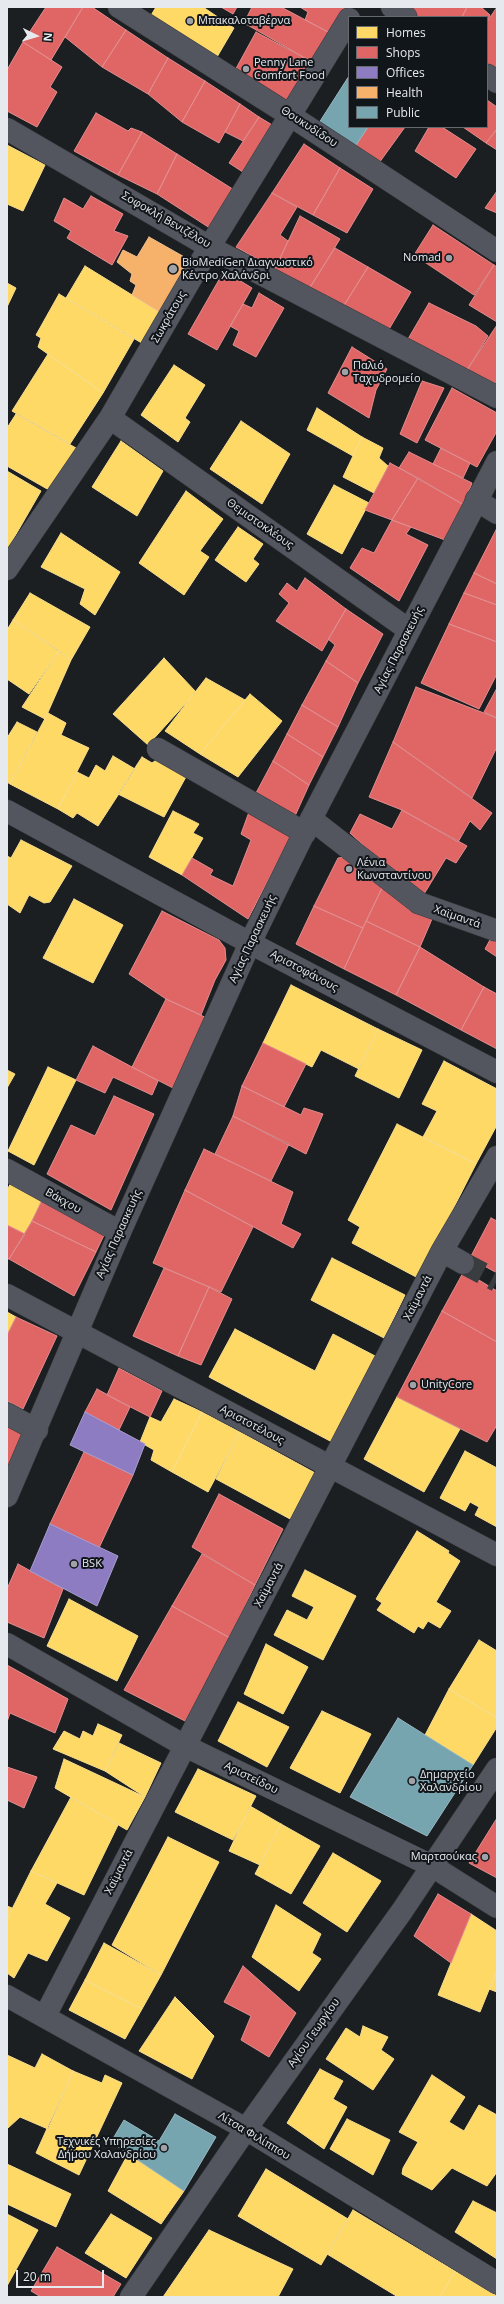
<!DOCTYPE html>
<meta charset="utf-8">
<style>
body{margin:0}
#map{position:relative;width:504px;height:2304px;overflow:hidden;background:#1c1f22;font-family:"Open Sans",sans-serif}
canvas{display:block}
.frame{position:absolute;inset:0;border:8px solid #e6e9ed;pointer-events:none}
.legend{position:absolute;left:348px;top:16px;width:140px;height:112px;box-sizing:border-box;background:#11161b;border:1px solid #666a6f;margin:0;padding:5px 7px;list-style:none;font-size:12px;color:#e6e9ed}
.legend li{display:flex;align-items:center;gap:8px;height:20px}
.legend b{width:20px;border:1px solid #666a6f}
.north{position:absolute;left:16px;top:16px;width:40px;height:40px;-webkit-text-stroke:3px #11161b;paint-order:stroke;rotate:95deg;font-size:11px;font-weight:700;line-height:16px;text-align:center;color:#e6e9ed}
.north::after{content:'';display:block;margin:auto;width:14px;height:18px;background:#e6e9ed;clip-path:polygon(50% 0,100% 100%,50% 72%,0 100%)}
.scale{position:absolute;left:16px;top:2270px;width:88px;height:18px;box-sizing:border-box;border:2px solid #e6e9ed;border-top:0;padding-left:5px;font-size:12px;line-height:14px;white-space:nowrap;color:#e6e9ed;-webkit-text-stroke:3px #11161b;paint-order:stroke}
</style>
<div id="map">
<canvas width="504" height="2304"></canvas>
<div class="frame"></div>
<ul class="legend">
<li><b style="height:11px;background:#ffd966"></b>Homes</li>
<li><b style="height:11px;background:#e06666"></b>Shops</li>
<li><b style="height:11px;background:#8e7cc3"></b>Offices</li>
<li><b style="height:11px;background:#f6b26b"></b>Health</li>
<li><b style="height:11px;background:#76a5af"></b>Public</li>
</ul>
<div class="north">N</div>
<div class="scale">20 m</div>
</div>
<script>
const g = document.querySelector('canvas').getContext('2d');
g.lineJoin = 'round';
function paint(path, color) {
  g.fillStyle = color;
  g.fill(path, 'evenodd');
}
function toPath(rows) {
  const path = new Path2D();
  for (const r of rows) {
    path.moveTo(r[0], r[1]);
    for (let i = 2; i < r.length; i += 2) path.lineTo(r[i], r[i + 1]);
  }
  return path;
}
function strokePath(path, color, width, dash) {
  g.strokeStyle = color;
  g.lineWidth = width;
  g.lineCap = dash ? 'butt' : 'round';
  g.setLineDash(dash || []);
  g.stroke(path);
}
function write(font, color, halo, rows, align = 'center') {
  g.font = font + ' "Open Sans",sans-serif';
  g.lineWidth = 4;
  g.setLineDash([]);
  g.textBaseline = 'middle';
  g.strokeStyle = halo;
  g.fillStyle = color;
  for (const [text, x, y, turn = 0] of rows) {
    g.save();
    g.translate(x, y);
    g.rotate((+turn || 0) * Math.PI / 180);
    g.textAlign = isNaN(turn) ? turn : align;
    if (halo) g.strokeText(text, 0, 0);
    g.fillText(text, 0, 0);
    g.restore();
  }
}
const homes = toPath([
 [156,7,203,7,234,28,217,57,150,17,156,7],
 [7,145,45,165,23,211,7,204,7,145],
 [85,266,163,314,145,345,66,298,85,266],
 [7,283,16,288,7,307,7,283],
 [59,294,134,339,103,393,38,347,41,338,36,335,59,294],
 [48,354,103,393,70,444,12,411,48,354],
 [174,365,205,385,185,418,190,422,178,442,141,415,174,365],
 [317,408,362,437,353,456,307,430,317,408],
 [16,414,76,448,49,490,7,466,7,428,16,414],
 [241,421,290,454,262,504,210,469,241,421],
 [362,437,383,448,379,458,388,466,374,493,343,477,362,437],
 [121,441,163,471,137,516,92,487,121,441],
 [7,471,41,491,7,550,7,471],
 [334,485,369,503,342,554,307,534,334,485],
 [186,491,223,519,200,551,209,557,184,595,139,563,186,491],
 [238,527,263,544,253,559,259,564,246,582,215,560,238,527],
 [61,533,120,572,95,615,80,604,85,589,41,567,61,533],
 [30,593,90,627,71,660,13,620,30,593],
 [13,620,59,651,29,694,7,679,7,630,13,620],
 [59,651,71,660,45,719,22,707,59,651],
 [164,658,196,692,148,745,113,714,164,658],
 [206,678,245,700,200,754,165,731,206,678],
 [250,694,282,721,238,777,200,754,250,694],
 [48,713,66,723,61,735,89,748,58,809,10,784,48,713],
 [17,722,37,732,10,784,7,782,7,738,17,722],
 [113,756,135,769,98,826,77,813,73,818,58,809,77,772,89,778,96,765,105,771,113,756],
 [142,757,152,763,159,758,187,775,164,817,118,794,142,757],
 [173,811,199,824,193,833,203,838,182,875,149,857,173,811],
 [21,840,72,866,50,902,44,903,29,895,20,913,7,904,7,856,11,858,21,840],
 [74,899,123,925,93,983,43,958,74,899],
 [291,985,378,1029,359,1069,321,1050,312,1067,263,1043,291,985],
 [378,1029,422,1050,399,1098,355,1076,378,1029],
 [444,1061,497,1089,497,1125,476,1164,423,1137,437,1111,422,1104,444,1061],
 [48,1067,76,1080,34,1165,8,1151,48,1067],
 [7,1070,15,1074,7,1088,7,1070],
 [397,1124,476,1164,418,1278,352,1243,360,1227,348,1220,397,1124],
 [12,1181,42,1200,25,1234,7,1225,7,1190,12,1181],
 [332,1258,405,1295,384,1338,311,1300,332,1258],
 [7,1312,16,1317,7,1335,7,1312],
 [235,1329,315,1371,333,1334,377,1357,332,1442,209,1377,235,1329],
 [397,1397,460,1429,424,1492,364,1459,397,1397],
 [174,1399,202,1412,172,1472,151,1460,154,1450,140,1442,150,1417,161,1422,174,1399],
 [202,1412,240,1432,208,1492,172,1472,202,1412],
 [240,1432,317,1474,292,1520,216,1479,240,1432],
 [465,1451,497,1468,497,1527,475,1515,479,1507,470,1502,465,1511,440,1498,465,1451],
 [417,1531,449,1551,448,1553,460,1561,436,1602,451,1611,440,1628,428,1621,423,1629,418,1626,414,1633,377,1610,382,1603,376,1599,417,1531],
 [305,1570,356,1596,323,1660,274,1635,287,1610,307,1620,314,1607,292,1596,305,1570],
 [69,1599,138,1636,117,1681,47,1646,69,1599],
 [479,1640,497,1651,497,1718,449,1689,479,1640],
 [266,1644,308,1667,283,1714,244,1694,266,1644],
 [449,1689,497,1718,497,1727,473,1765,425,1735,449,1689],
 [238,1702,289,1727,267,1767,218,1741,238,1702],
 [322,1711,371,1734,340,1793,290,1768,322,1711],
 [98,1724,122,1735,105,1771,53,1749,64,1731,80,1739,83,1731,93,1736,98,1724],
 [119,1743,161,1763,145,1797,105,1771,119,1743],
 [64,1759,145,1797,127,1830,55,1788,64,1759],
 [198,1769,256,1796,233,1840,175,1812,198,1769],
 [71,1797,118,1825,84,1895,31,1871,71,1797],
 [250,1806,281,1824,260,1865,229,1851,250,1806],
 [281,1824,320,1846,291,1894,255,1874,281,1824],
 [168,1837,219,1862,161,1975,112,1945,168,1837],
 [333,1853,381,1881,347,1932,303,1903,333,1853],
 [31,1871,57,1883,45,1904,70,1918,47,1961,28,1953,14,1978,7,1973,7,1919,31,1871],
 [276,1905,321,1934,312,1953,321,1959,299,1991,252,1957,276,1905],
 [7,1906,12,1908,7,1919,7,1906],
 [471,1914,497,1931,497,1970,480,2012,438,1995,471,1914],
 [104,1943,161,1975,142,2009,85,1980,104,1943],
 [497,1970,497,1992,489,1989,497,1970],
 [85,1980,142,2009,125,2039,69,2010,85,1980],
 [175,1997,214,2036,192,2079,139,2051,175,1997],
 [363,2026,388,2037,381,2050,394,2059,373,2090,326,2059,346,2028,360,2037,363,2026],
 [42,2054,73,2071,48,2129,20,2117,8,2128,7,2055,35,2068,42,2054],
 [320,2069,343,2081,333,2099,347,2107,324,2149,287,2123,320,2069],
 [73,2071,102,2083,105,2075,122,2083,79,2175,36,2153,73,2071],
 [432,2075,465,2097,449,2122,464,2131,479,2105,497,2115,497,2172,487,2186,452,2168,432,2190,402,2174,403,2168,418,2142,399,2132,432,2075],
 [347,2119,390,2140,373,2175,330,2149,347,2119],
 [128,2154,184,2191,161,2224,108,2191,128,2154],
 [7,2164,71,2194,56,2227,7,2204,7,2164],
 [266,2169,348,2219,321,2265,238,2216,266,2169],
 [473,2201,497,2213,497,2259,455,2232,473,2201],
 [353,2210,455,2271,440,2297,398,2297,327,2254,353,2210],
 [7,2214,38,2230,7,2286,7,2214],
 [111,2214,152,2238,126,2278,85,2253,111,2214],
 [209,2230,293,2269,278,2297,163,2297,209,2230],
 [455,2271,497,2296,497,2297,440,2297,455,2271]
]);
const shops = toPath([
 [46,7,83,7,51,60,23,42,46,7],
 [83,7,92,7,126,30,102,67,65,37,83,7],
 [221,7,237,7,233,14,221,7],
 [252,7,281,7,332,34,314,63,244,23,252,7],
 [300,7,347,7,332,34,305,20,308,12,300,7],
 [411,7,467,7,462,17,413,17,411,16,411,7],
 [467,7,481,7,490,15,487,21,487,17,462,17,467,7],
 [497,7,497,64,495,68,487,63,487,22,497,7],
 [126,30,168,58,148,94,102,67,126,30],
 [256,32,314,63,287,106,233,74,256,32],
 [23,42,62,67,50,87,57,92,37,127,7,111,7,70,23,42],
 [168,58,205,81,182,122,148,94,168,58],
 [205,81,240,104,219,143,182,122,205,81],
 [487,100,497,107,497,129,486,143,463,127,487,127,487,100],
 [240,104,259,117,243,141,225,132,240,104],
 [96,113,128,131,131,128,142,132,118,175,74,151,96,113],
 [259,117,279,129,249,176,229,163,259,117],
 [368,127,405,127,379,163,354,148,368,127],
 [429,127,442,127,476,149,456,178,415,151,429,127],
 [497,129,497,150,486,143,497,129],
 [142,132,177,154,157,194,118,175,142,132],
 [304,144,340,168,313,215,272,193,304,144],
 [177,154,239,193,216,232,157,194,177,154],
 [340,168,373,189,347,233,313,215,340,168],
 [497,191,497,213,485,208,497,191],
 [272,193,297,207,280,235,288,241,275,269,236,247,272,193],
 [91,196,123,214,114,231,128,236,112,265,67,238,71,231,54,221,64,198,83,209,91,196],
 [300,216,340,239,309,289,275,269,300,216],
 [433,225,494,265,474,295,414,255,433,225],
 [335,248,368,267,343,307,309,289,335,248],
 [494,265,497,267,497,322,469,305,494,265],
 [368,267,411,292,388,331,343,307,368,267],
 [224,271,252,288,217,350,188,334,224,271],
 [259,293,284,308,256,357,233,345,239,331,230,326,243,304,252,308,259,293],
 [429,303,476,326,488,336,467,370,408,339,429,303],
 [497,325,497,384,467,370,497,325],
 [352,347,387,369,376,390,369,418,328,393,352,347],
 [422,381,444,388,417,443,400,434,422,381],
 [452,388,497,413,497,431,477,467,425,440,452,388],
 [441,448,470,463,463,478,433,464,441,448],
 [409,452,472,483,464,505,399,468,409,452],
 [390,463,418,478,392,520,365,510,390,463],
 [418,478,464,505,445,540,392,520,418,478],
 [392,520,411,527,406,534,428,545,399,601,350,568,362,548,374,553,392,520],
 [497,528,497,584,474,573,497,528],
 [474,573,497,584,497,605,464,593,474,573],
 [305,578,346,609,322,651,276,621,289,603,279,594,287,583,297,591,305,578],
 [464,593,497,605,497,642,449,624,464,593],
 [346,609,383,634,358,683,326,661,335,645,328,639,346,609],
 [449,624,497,642,497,674,479,709,421,683,449,624],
 [326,661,358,683,338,727,302,705,326,661],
 [416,687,497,718,497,747,472,798,393,742,416,687],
 [497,688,497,718,484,712,497,688],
 [302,705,338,727,323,757,287,734,302,705],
 [287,734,323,757,309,785,273,761,287,734],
 [393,742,492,813,480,830,470,821,458,842,402,810,369,797,393,742],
 [273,761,309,785,295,816,256,793,273,761],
 [402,810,467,846,456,863,446,858,421,899,350,833,360,814,392,829,402,810],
 [249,812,291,836,248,919,182,875,192,858,213,870,210,875,233,886,251,840,241,834,249,812],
 [345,857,384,884,363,928,314,906,338,858,345,857],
 [384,884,432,919,420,947,366,921,384,884],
 [314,906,363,928,344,969,296,944,314,906],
 [162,911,219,940,225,948,226,960,215,980,201,1015,166,999,129,974,162,911],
 [366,921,420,947,396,995,344,969,366,921],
 [497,927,497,957,485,949,497,927],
 [420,947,484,987,461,1030,396,995,420,947],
 [484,987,497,994,497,1049,461,1030,484,987],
 [166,999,211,1020,173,1088,132,1067,166,999],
 [263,1043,306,1064,284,1107,242,1086,263,1043],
 [93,1046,158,1081,152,1095,113,1077,105,1093,76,1080,93,1046],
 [242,1086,301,1115,304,1108,323,1114,306,1154,233,1116,242,1086],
 [114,1096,154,1114,111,1210,47,1174,71,1125,95,1136,114,1096],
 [233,1116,289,1144,271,1181,215,1154,233,1116],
 [204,1149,293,1192,281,1224,301,1234,293,1248,185,1190,204,1149],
 [185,1190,253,1227,221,1292,153,1263,185,1190],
 [42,1200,106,1231,96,1252,32,1221,42,1200],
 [491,1218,497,1221,497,1273,470,1258,491,1218],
 [32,1221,96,1252,74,1296,9,1259,32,1221],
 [7,1225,25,1234,9,1259,7,1259,7,1225],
 [164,1268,209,1287,178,1356,133,1336,164,1268],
 [464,1271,497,1291,497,1342,442,1311,464,1271],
 [209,1287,232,1299,201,1365,178,1356,209,1287],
 [442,1311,497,1342,497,1425,487,1442,397,1397,442,1311],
 [16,1317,57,1336,23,1409,7,1401,7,1335,16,1317],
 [119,1368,162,1391,150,1417,107,1395,119,1368],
 [97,1389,130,1407,119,1430,85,1412,97,1389],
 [7,1421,31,1433,7,1481,7,1421],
 [84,1452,133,1475,99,1548,50,1524,84,1452],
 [219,1494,283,1529,255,1585,192,1547,219,1494],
 [202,1554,255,1585,230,1638,172,1606,202,1554],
 [18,1564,63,1589,44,1638,7,1622,7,1589,18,1564],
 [172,1606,230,1638,187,1722,124,1690,172,1606],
 [7,1665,68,1699,55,1733,10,1713,7,1722,7,1665],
 [7,1767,37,1777,24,1808,7,1800,7,1767],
 [497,1818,497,1878,469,1863,497,1818],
 [438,1894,471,1914,451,1963,414,1936,438,1894],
 [243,1966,296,2013,269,2057,241,2040,251,2016,224,2002,243,1966],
 [57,2247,121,2284,113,2297,41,2297,31,2291,57,2247]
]);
const offices = toPath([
 [85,1412,145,1444,133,1475,70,1445,85,1412],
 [50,1524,118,1556,97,1606,30,1571,50,1524]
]);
const health = toPath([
 [149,237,195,263,163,314,132,295,136,285,130,281,132,274,117,262,123,250,137,257,149,237]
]);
const public = toPath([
 [349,76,349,127,368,127,354,148,317,126,349,76],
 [398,1718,473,1765,427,1836,350,1797,398,1718],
 [175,2114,216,2137,184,2191,111,2142,124,2120,159,2141,175,2114]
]);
const pedestrianTunnel = toPath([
 [463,1263,497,1281]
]);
const pedestrian = toPath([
 [119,7,291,116,497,251],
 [392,7,406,17],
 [487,75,497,82],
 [476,500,497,513],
 [419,903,495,930],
 [442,1251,463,1263],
 [45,2016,442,1251,497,1157]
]);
const minor = toPath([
 [7,129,215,250,497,397],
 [110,418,409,630],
 [7,569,110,418,210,246,349,19],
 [158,749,305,833],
 [7,811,250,943,497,1072],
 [311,819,419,903],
 [7,1170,120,1232],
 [7,1414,37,1430],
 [7,1644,185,1746,432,1866,497,1907],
 [7,1996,246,2129,497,2283]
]);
const tertiary = toPath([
 [7,1295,497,1555],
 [7,1496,120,1232,250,943,311,819,497,462],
 [131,2297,246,2129,402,1911,497,1769]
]);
const markers = [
 [190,21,4,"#9fa2a6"],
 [246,69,4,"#9fa2a6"],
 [449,258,4,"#9fa2a6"],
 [173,269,5,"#9fa2a6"],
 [345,372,4,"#9fa2a6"],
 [349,869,4,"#9fa2a6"],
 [413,1385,4,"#9fa2a6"],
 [74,1564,4,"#9fa2a6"],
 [412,1781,4,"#9fa2a6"],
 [485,1857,4,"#9fa2a6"],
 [164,2148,4,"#9fa2a6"]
];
const poiNames = [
 ["Μπακαλοταβέρνα",198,21],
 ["Penny Lane",254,63],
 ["Comfort Food",254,76],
 ["Nomad",441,258,"right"],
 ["BioMediGen Διαγνωστικό",182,263],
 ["Κέντρο Χαλάνδρι",182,276],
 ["Παλιό",353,366],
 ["Ταχυδρομείο",353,379],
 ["Λένια",357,863],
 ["Κωνσταντίνου",357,876],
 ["UnityCore",421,1385],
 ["BSK",82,1564],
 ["Δημαρχείο",420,1775],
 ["Χαλανδρίου",420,1788],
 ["Μαρτσούκας",477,1857,"right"],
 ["Τεχνικές Υπηρεσίες",156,2142,"right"],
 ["Δήμου Χαλανδρίου",156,2155,"right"]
];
const streetNames = [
 ["Θουκυδίδου",309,127,33],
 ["Σοφοκλή Βενιζέλου",166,220,30],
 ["Σωκράτους",169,317,-60],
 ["Θεμιστοκλέους",260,524,35],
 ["Αγίας Παρασκευής",399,650,-63],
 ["Χαϊμαντά",457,917,19],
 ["Αγίας Παρασκευής",253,939,-65],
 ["Αριστοφάνους",304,971,28],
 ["Βάκχου",63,1201,29],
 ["Αγίας Παρασκευής",119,1234,-66],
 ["Χαϊμαντά",418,1298,-63],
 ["Αριστοτέλους",252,1425,28],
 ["Χαϊμαντά",269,1585,-62],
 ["Αριστείδου",251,1778,26],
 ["Χαϊμαντά",119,1872,-63],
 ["Αγίου Γεωργίου",314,2033,-55],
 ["Λίτσα Φιλίππου",254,2136,31]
];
paint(homes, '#ffd966');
strokePath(homes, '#f8de8e', 1);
paint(shops, '#e06666');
strokePath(shops, '#e28d8e', 1);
paint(offices, '#8e7cc3');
strokePath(offices, '#a89dd0', 1);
paint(health, '#f6b26b');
strokePath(health, '#f1c292', 1);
paint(public, '#76a5af');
strokePath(public, '#98b9c2', 1);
strokePath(pedestrianTunnel, '#3a3d40', 22, [22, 11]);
strokePath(pedestrian, '#393b3e', 23);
strokePath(minor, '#393b3e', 23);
strokePath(tertiary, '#393b3e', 23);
strokePath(pedestrian, '#53555f', 22);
strokePath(minor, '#53555f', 22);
strokePath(tertiary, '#53555f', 22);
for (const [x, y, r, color] of markers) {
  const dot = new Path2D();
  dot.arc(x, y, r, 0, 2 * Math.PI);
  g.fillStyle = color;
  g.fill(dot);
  strokePath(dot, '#11161b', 1.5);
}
write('11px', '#e6e9ed', '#11161b', poiNames, 'left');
write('11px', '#e6e9ed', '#11161b', streetNames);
</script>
